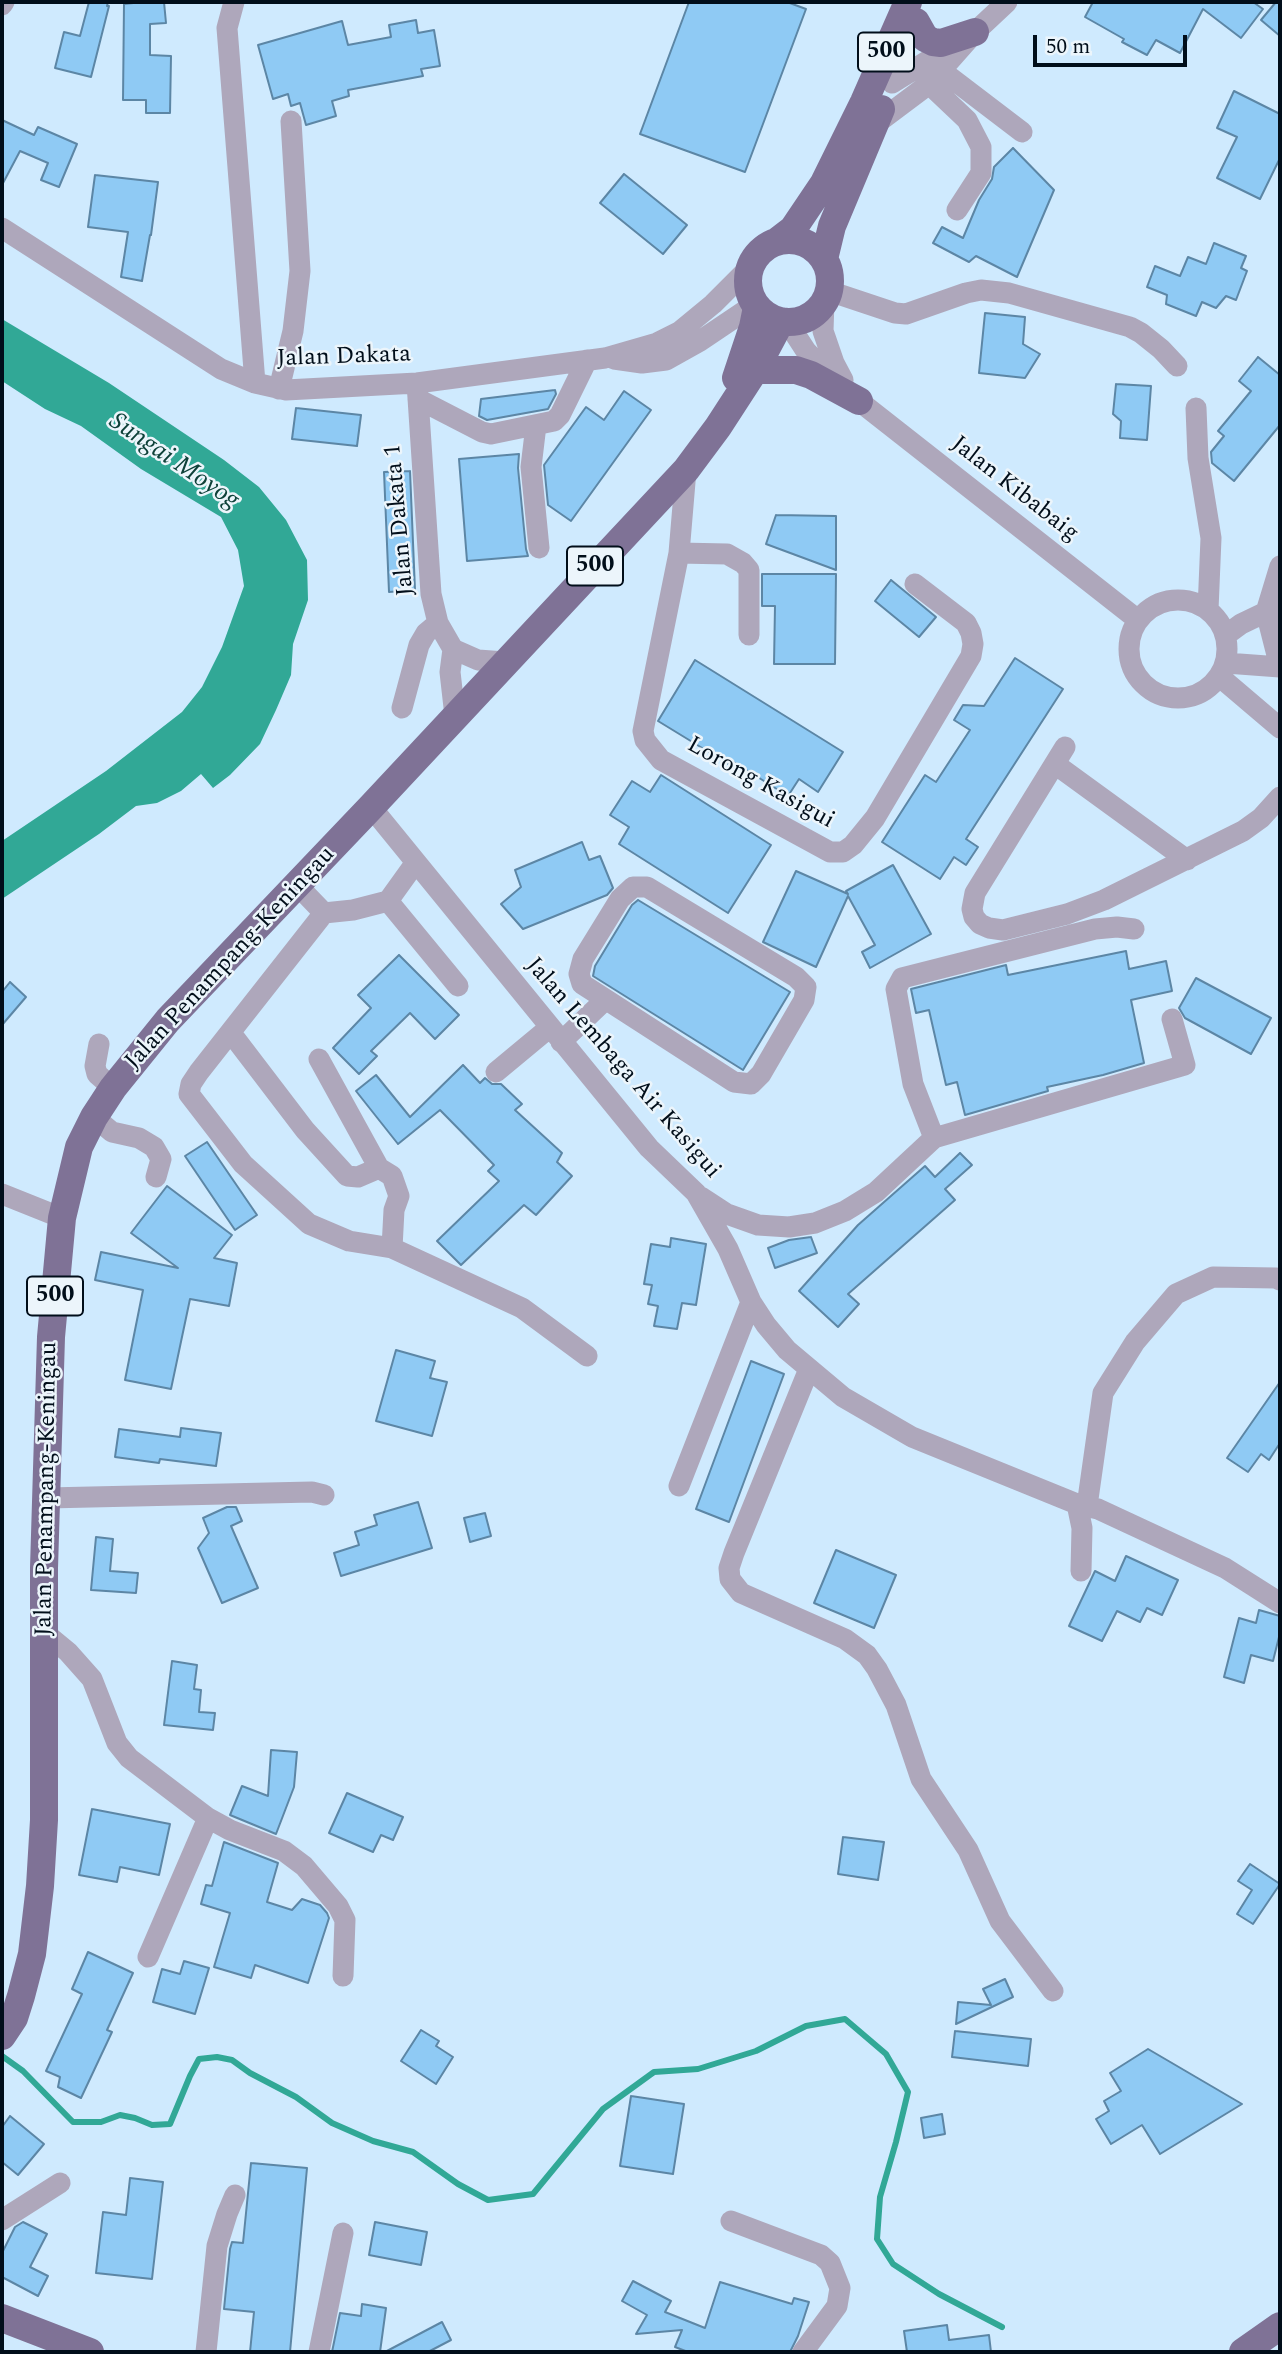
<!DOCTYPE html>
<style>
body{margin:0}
#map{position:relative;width:1282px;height:2354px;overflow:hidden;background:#cfeafe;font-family:Spectral,serif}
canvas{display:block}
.frame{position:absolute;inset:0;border:4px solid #010e1a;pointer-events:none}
.scale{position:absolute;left:1033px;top:35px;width:154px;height:32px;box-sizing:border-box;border:4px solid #010e1a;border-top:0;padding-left:9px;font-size:21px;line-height:24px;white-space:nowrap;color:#010e1a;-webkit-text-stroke:5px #ecf5fb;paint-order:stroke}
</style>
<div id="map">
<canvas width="1282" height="2354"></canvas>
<div class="frame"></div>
<div class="scale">50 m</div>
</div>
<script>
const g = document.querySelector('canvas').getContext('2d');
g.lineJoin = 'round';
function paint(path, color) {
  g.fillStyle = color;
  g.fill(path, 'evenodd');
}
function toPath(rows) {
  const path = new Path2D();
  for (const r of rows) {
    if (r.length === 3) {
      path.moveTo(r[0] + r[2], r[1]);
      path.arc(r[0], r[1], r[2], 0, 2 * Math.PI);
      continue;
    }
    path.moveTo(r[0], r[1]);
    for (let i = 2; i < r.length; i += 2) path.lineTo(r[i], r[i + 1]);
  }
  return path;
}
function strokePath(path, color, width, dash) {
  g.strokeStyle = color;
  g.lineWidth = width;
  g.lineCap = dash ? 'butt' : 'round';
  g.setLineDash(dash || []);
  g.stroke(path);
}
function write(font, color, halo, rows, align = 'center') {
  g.font = font + ' Spectral,serif';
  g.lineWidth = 5;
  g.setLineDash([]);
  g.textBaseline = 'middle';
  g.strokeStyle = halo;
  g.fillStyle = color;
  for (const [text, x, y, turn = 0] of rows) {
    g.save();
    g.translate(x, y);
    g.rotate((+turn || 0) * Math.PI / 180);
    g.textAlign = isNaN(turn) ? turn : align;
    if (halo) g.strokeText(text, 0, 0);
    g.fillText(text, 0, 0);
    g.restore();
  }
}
const water = toPath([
 [2,319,109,383,224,460,259,487,286,520,307,560,308,600,293,644,291,675,276,710,260,744,230,775,213,788,201,774,181,791,157,803,136,806,99,834,2,899,2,841,106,771,182,712,202,687,222,647,244,586,238,550,221,517,141,469,81,426,45,409,2,381]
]);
const stream = toPath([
 [2,2056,23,2071,73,2122,101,2122,120,2115,135,2118,152,2125,170,2124,190,2076,199,2059,217,2057,232,2060,250,2073,296,2097,332,2123,373,2141,413,2152,458,2184,488,2200,533,2194,603,2109,654,2072,698,2069,756,2051,806,2026,845,2019,886,2054,908,2092,896,2142,880,2197,877,2239,893,2264,939,2294,1002,2327]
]);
const building = toPath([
 [89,2,108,2,107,6,109,6,91,77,55,68,64,32,80,36,89,2],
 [143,2,164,2,166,23,150,24,150,55,171,56,170,113,146,113,146,100,123,100,124,4,143,2],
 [689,2,787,2,806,9,745,172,640,134,689,2],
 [1093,2,1253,2,1263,9,1241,38,1203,9,1180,53,1156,40,1147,55,1122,42,1124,39,1085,17,1093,2],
 [1276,2,1280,2,1280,36,1261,20,1276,2],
 [416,20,418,33,434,30,440,66,421,69,423,76,348,90,349,96,332,101,336,116,306,125,300,103,291,106,288,94,273,99,258,45,342,21,348,45,391,37,389,25,416,20],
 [1234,91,1280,114,1280,158,1260,199,1217,178,1237,137,1217,128,1234,91],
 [2,120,34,135,38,127,77,144,59,187,41,180,48,163,20,151,2,185,2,120],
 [1013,148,1054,190,1017,277,976,256,969,262,933,243,942,227,963,238,979,200,992,179,994,167,1013,148],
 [624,174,687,225,663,254,600,203,624,174],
 [95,175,158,182,151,235,150,235,142,281,121,277,128,232,88,227,95,175],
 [1214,243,1246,256,1241,268,1247,271,1236,300,1226,296,1216,308,1202,302,1196,316,1166,304,1167,295,1147,287,1155,266,1180,276,1188,257,1206,264,1214,243],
 [985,313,1025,317,1023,344,1040,354,1025,378,979,373,985,313],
 [1258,357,1280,375,1280,425,1234,481,1212,463,1211,452,1224,436,1218,431,1251,391,1239,381,1258,357],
 [1116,384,1151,386,1147,440,1120,438,1121,421,1113,414,1116,384],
 [555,390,556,394,548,409,487,420,479,416,481,399,555,390],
 [624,391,651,410,571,521,548,505,544,465,586,407,604,420,624,391],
 [296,408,361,415,357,446,292,439,296,408],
 [519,454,518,468,526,549,528,556,467,561,459,459,519,454],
 [410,471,415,590,389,592,384,472,410,471],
 [776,515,836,516,836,570,766,544,776,515],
 [762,574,836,574,835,664,774,664,775,606,762,606,762,574],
 [891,580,936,617,919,637,875,601,891,580],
 [1015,658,1063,689,966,839,978,847,966,865,954,857,940,879,882,842,925,775,936,782,970,730,954,720,963,705,984,706,1015,658],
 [695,660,843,752,818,792,799,779,788,796,732,761,730,765,658,721,695,660],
 [661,775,771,845,728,913,619,844,629,827,610,815,632,781,650,792,661,775],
 [582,842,589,860,600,856,613,888,607,895,523,929,501,904,521,887,515,870,582,842],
 [893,865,931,934,870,968,862,952,875,945,848,896,816,967,763,942,796,871,848,894,846,891,893,865],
 [638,900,790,992,743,1070,593,976,595,966,632,905,638,900],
 [1126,951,1129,969,1166,961,1172,991,1131,1000,1144,1063,1103,1075,1047,1087,1048,1091,965,1115,957,1082,946,1085,929,1010,916,1013,911,989,1006,965,1008,975,1126,951],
 [399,955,459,1015,435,1039,410,1013,371,1051,377,1056,359,1074,333,1048,371,1008,358,995,399,955],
 [1196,978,1271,1018,1251,1054,1185,1018,1179,1008,1196,978],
 [10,982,26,997,2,1025,2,992,10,982],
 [463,1065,480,1083,485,1078,492,1084,501,1084,522,1104,515,1110,562,1153,557,1162,572,1176,536,1215,524,1205,461,1265,437,1241,499,1181,488,1171,494,1165,440,1110,398,1144,356,1091,376,1075,410,1117,463,1065],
 [207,1142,257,1215,235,1230,185,1156,207,1142],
 [960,1153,972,1165,945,1189,955,1200,848,1294,859,1304,838,1327,799,1291,858,1225,925,1166,935,1177,960,1153],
 [167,1186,232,1235,214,1258,237,1263,229,1306,190,1299,171,1389,125,1380,143,1290,95,1280,101,1252,178,1268,131,1233,167,1186],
 [811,1237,817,1253,775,1268,768,1248,789,1240,811,1237],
 [671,1238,706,1244,696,1305,682,1303,677,1329,654,1326,658,1306,648,1304,652,1285,644,1284,651,1244,670,1247,671,1238],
 [396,1350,435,1361,430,1378,447,1382,432,1436,376,1421,396,1350],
 [751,1361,784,1374,729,1522,696,1509,751,1361],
 [1280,1382,1280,1443,1269,1460,1261,1454,1248,1472,1227,1458,1280,1382],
 [181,1428,221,1433,216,1466,160,1459,159,1463,115,1457,119,1429,180,1437,181,1428],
 [418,1502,432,1548,341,1576,334,1553,359,1545,355,1532,377,1525,374,1515,418,1502],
 [227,1507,236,1507,242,1521,231,1526,258,1588,222,1603,198,1548,209,1533,203,1518,227,1507],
 [485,1513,491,1536,470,1542,464,1518,485,1513],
 [96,1537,113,1539,110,1571,138,1573,136,1593,91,1590,96,1537],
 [836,1550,896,1575,874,1628,814,1603,836,1550],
 [1126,1556,1178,1580,1162,1615,1147,1608,1140,1622,1117,1611,1102,1641,1069,1626,1095,1571,1115,1581,1126,1556],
 [1259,1610,1280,1616,1280,1633,1273,1661,1251,1655,1244,1683,1224,1677,1239,1618,1256,1623,1259,1610],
 [172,1661,197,1665,194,1689,201,1690,199,1712,215,1713,213,1730,164,1725,172,1661],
 [271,1750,297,1752,294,1787,276,1834,230,1815,242,1786,268,1796,271,1750],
 [347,1793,403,1817,393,1840,381,1835,373,1852,329,1833,347,1793],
 [92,1809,170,1824,159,1875,120,1867,117,1882,79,1875,92,1809],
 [843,1837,884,1842,878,1880,838,1874,843,1837],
 [224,1842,278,1863,267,1902,292,1910,302,1899,320,1905,327,1913,329,1918,308,1983,255,1965,251,1978,214,1967,230,1913,201,1904,206,1885,212,1886,224,1842],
 [1250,1864,1280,1884,1253,1924,1237,1914,1252,1890,1238,1881,1250,1864],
 [88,1952,133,1973,107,2030,112,2032,81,2098,58,2087,60,2077,46,2071,82,1994,72,1989,88,1952],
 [184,1961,209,1968,195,2014,153,2002,162,1969,180,1974,184,1961],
 [1005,1979,1013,1997,956,2024,958,2002,991,2005,983,1989,1005,1979],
 [421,2030,439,2041,436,2046,453,2057,436,2084,401,2061,421,2030],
 [955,2031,1031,2039,1028,2066,952,2057,955,2031],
 [1148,2049,1242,2104,1160,2154,1142,2125,1111,2144,1096,2119,1109,2111,1104,2101,1121,2091,1110,2073,1148,2049],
 [631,2096,684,2104,673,2174,620,2166,631,2096],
 [942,2114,945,2134,924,2138,921,2118,942,2114],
 [10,2116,44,2144,18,2175,2,2162,2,2127,10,2116],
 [251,2163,307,2168,290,2352,250,2352,254,2312,224,2309,230,2249,232,2242,243,2243,251,2163],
 [130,2178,163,2182,152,2279,96,2273,103,2212,126,2215,130,2178],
 [23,2222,47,2234,30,2267,48,2276,38,2296,2,2277,2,2253,15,2227,23,2222],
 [375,2222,427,2232,421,2265,369,2255,375,2222],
 [633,2281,671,2301,665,2312,705,2328,720,2282,792,2304,794,2298,809,2302,798,2336,790,2352,688,2352,675,2347,682,2330,636,2334,647,2315,622,2301,633,2281],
 [362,2304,386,2308,380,2352,332,2352,340,2313,361,2316,362,2304],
 [442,2322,451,2340,428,2352,385,2352,442,2322],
 [947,2325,949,2340,989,2335,991,2352,907,2352,904,2331,947,2325]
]);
const minor = toPath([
 [234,2,227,28,255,383],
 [2,5,4,2],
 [942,71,1022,132],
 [892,83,958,42],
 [929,84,967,120,981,147,981,173,957,210],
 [873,126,929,84,975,32,1007,2],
 [2,228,221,369,255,383,286,390,417,383,605,358,657,343,679,332,713,304,750,267],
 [829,291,895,313,906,314,966,293,981,290,1009,293,1130,327,1141,333,1161,349,1177,366],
 [824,301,823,331,834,363,843,380],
 [790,322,795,334,806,351,824,370,859,401,1138,620],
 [614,359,642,363,666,360,700,341,755,304],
 [417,383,431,594,438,623,453,649,478,660,505,662],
 [279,389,293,331,300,271,291,121],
 [418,399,482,432,491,434,554,421,560,415,587,360],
 [1196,408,1198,458,1211,538,1208,610],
 [536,425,531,467,539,548],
 [686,470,679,553,643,731,645,740,661,760,830,852,843,852,853,845,875,818,971,656,973,644,971,633,966,623,915,584],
 [679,553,727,554,743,563,749,570,749,635],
 [1280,566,1266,612,1280,667],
 [1178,649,49],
 [1226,635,1241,624,1266,612,1278,613],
 [453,649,450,672,455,716],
 [1226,663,1280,667],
 [1220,677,1280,728],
 [402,708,419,645,426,633,438,623],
 [1065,747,975,893,972,909,974,917,980,924,989,928,1003,930,1067,914,1104,900,1243,831,1261,818,1280,797],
 [1055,764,1187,860],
 [371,807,649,1148,696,1193,728,1249,751,1302,766,1325,787,1350,843,1397,912,1437,1077,1504,1098,1509,1225,1568,1280,1603],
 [297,885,324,913],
 [633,887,647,887,796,977,806,987,804,1000,761,1074,751,1084,734,1082,582,984,579,974,583,959,620,899,633,887],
 [388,901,458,986],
 [231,1033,305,1130,347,1176,358,1177,379,1168,392,1176,399,1196,394,1210,392,1248,522,1308,587,1356],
 [561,1042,605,1000],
 [99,1044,95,1066,97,1074,113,1088],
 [319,1059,379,1168],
 [496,1072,549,1028],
 [94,1117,112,1132,139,1138,154,1147,161,1159,156,1177],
 [934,1138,913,1084,896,989,902,978,1095,929,1117,927,1134,929],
 [2,1194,62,1218],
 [701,1197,727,1214,758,1225,789,1227,815,1223,845,1211,876,1192,934,1138,1185,1065,1172,1019],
 [392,1248,349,1241,309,1224,243,1164,189,1094,191,1084,199,1072,324,913,353,910,388,901,416,862],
 [809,1369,734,1553,729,1568,730,1579,741,1593,845,1639,867,1655,877,1669,896,1705,921,1779,968,1850,1000,1921,1053,1991],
 [679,1486,751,1302],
 [47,1498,312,1492,324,1495],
 [1077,1504,1082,1528,1081,1571],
 [1087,1506,1103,1393,1135,1342,1176,1294,1213,1277,1276,1278,1280,1280],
 [45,1633,68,1652,92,1679,117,1743,129,1758,208,1818,230,1830,284,1851,304,1866,338,1906,345,1920,343,1976],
 [148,1957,208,1818],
 [2,2220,60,2183],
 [731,2221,821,2255,830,2263,840,2288,837,2306,803,2352],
 [206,2352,217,2246,227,2214,235,2195],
 [319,2352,343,2233]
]);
const major = toPath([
 [916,22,925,38,933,42,941,43,975,32],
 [789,281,41],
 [776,242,793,229,824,183,864,102,908,2],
 [824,259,832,226,881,109],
 [755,370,796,370,811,375,859,401],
 [736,378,753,327,757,307],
 [2,2036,14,2018,21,1996,32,1954,40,1886,44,1820,44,1568,51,1337,62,1218,79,1147,94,1117,113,1088,168,1020,371,807,686,470,718,427,755,370,781,321],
 [2,2318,90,2352],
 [1243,2352,1280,2326]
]);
const shields = [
 [886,52,56],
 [595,566,56],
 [55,1296,56]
];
const shieldNames = [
 ["500",886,52],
 ["500",595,566],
 ["500",55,1296]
];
const streetNames = [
 ["Jalan Dakata",344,358,-2],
 ["Jalan Kibabaig",1014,490,38],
 ["Jalan Dakata 1",401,520,-95],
 ["Lorong Kasigui",760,784,29],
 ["Jalan Penampang-Keningau",231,959,-47],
 ["Jalan Lembaga Air Kasigui",622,1069,49],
 ["Jalan Penampang-Keningau",48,1489,-89]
];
const waterNames = [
 ["Sungai Moyog",173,462,34]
];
paint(water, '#31a896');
strokePath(stream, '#31a896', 6);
paint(building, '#8fcaf4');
strokePath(building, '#5c86a5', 2);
strokePath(minor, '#aea7bb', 21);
strokePath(major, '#7f7296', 28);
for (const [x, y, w] of shields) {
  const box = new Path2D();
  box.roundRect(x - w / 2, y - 19.5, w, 39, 5);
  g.fillStyle = '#ecf5fb';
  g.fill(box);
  strokePath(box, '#010e1a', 2);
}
write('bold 23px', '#010e1a', null, shieldNames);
write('24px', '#010e1a', '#ecf5fb', streetNames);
write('italic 26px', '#0e4139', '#ecf5fb', waterNames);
</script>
